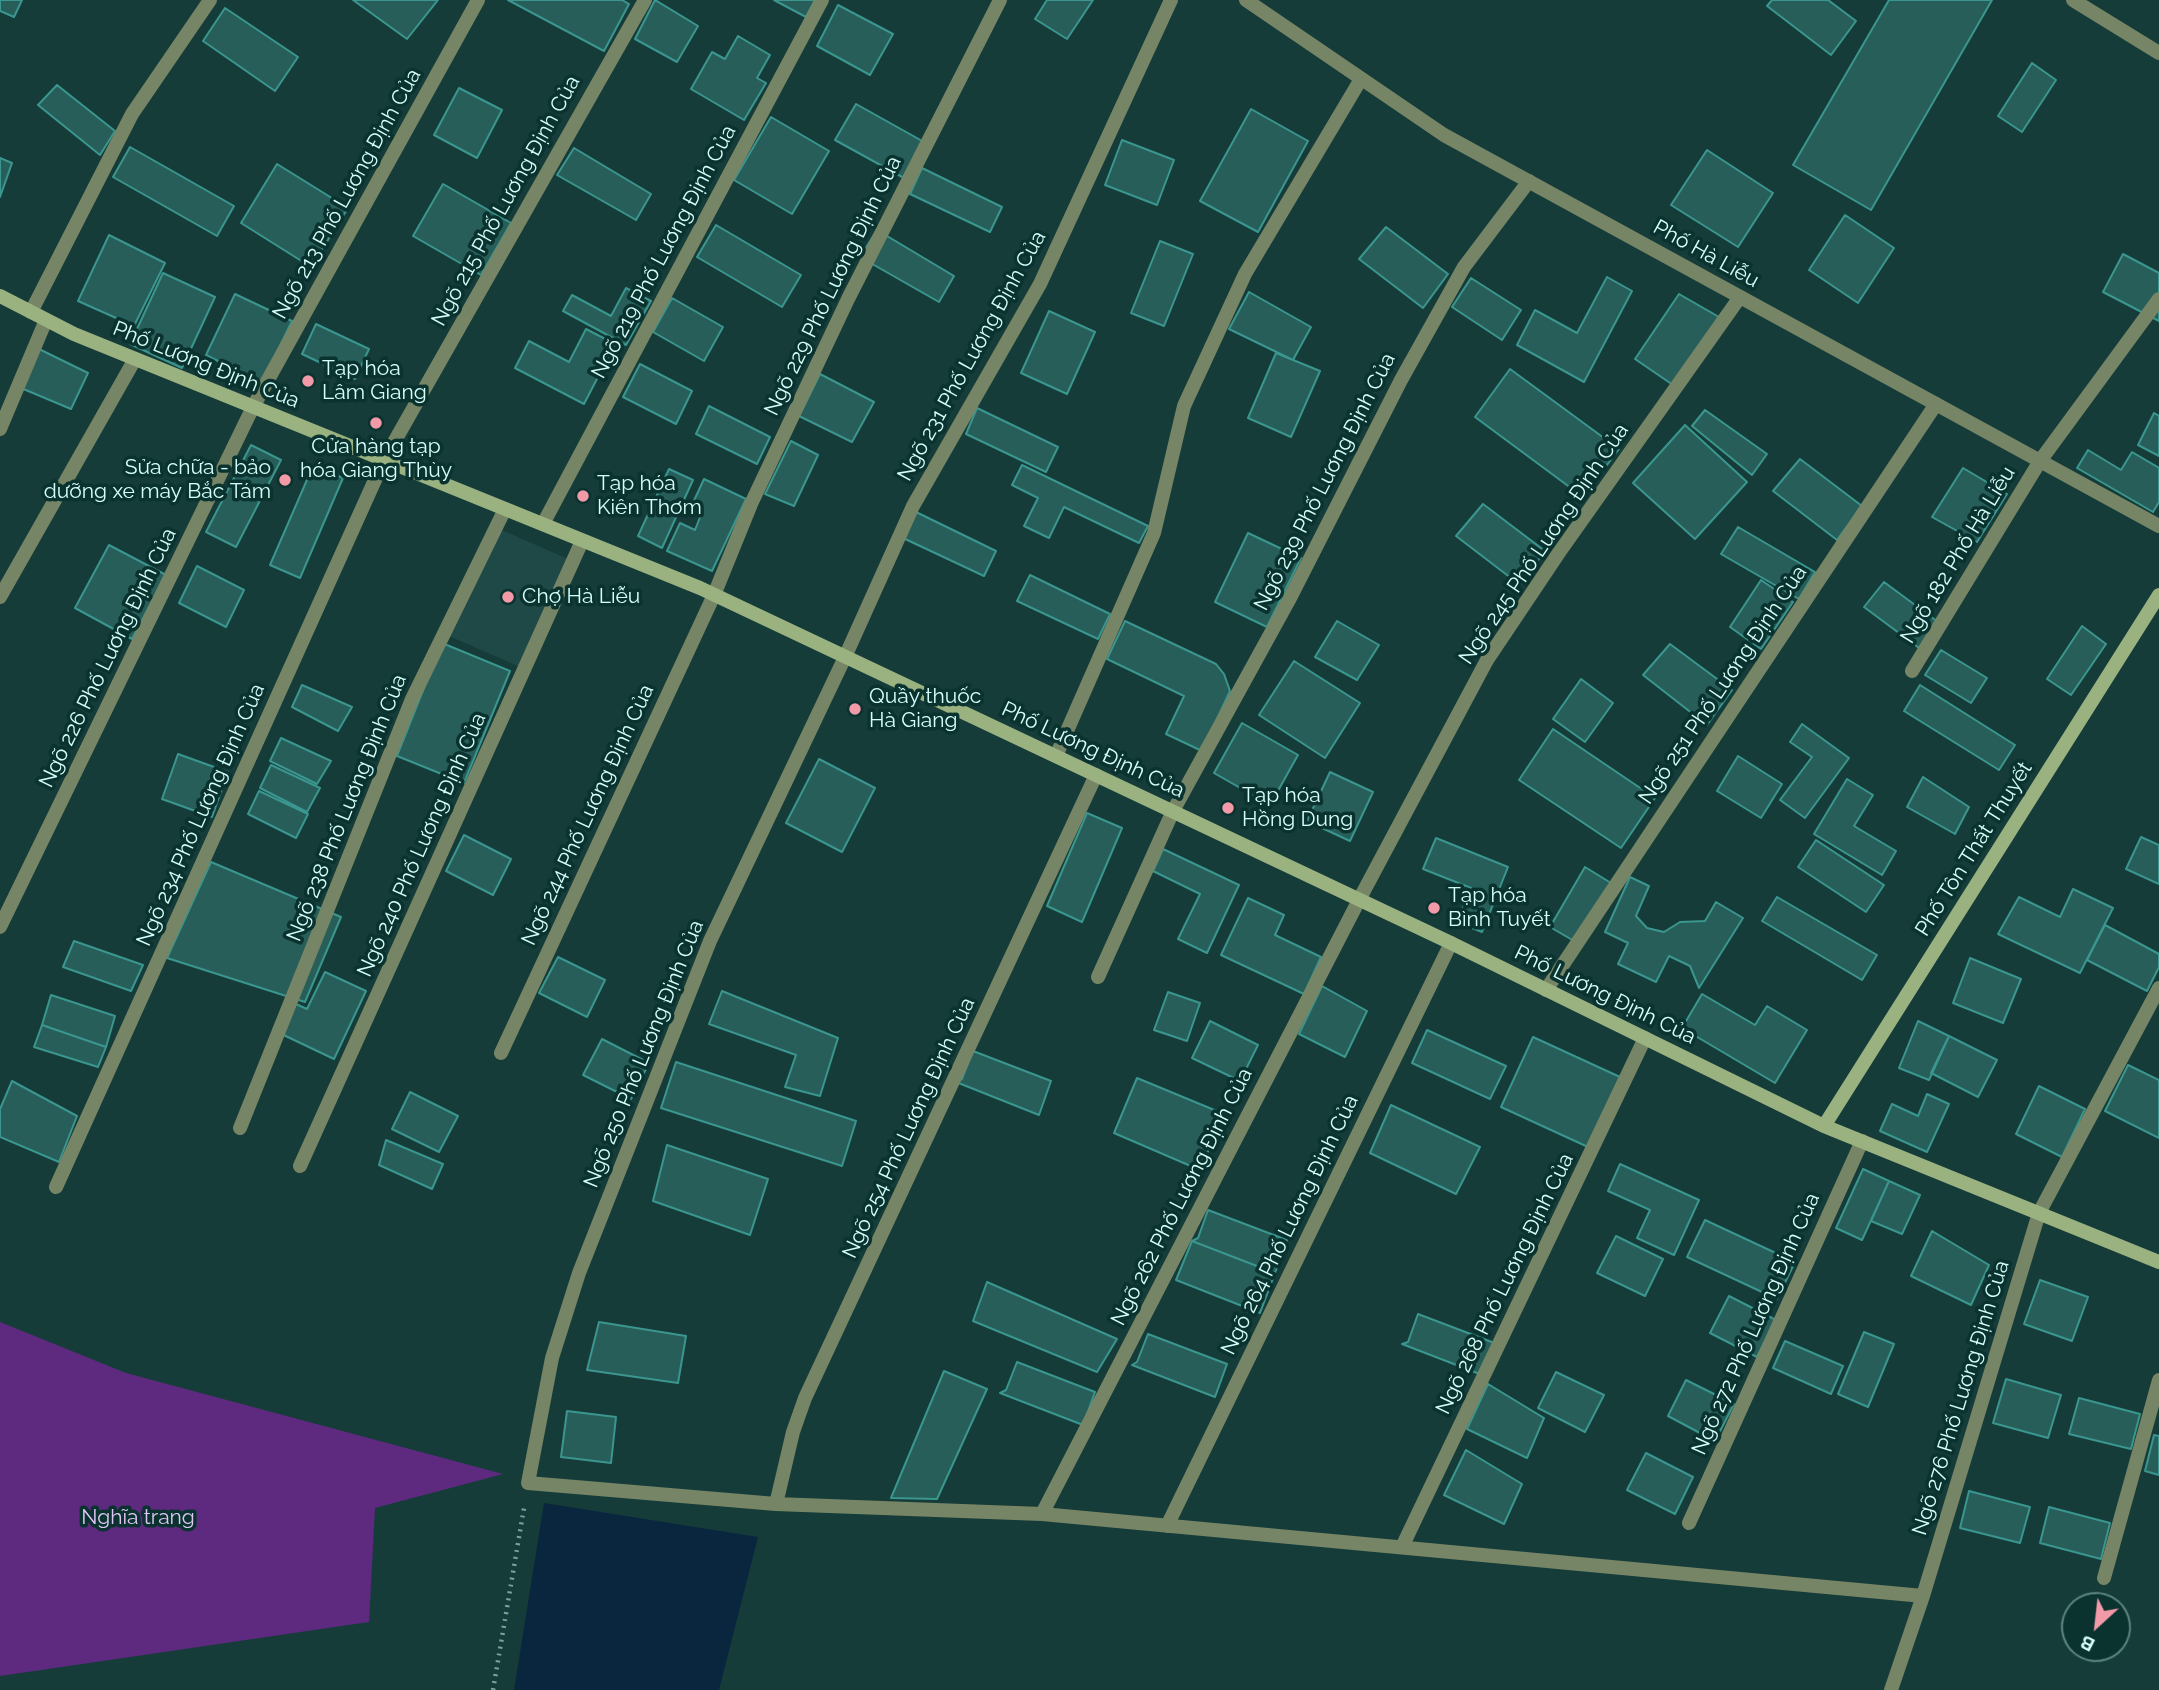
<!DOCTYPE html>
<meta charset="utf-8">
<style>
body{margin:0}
#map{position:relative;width:2159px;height:1690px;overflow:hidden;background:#163c39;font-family:Raleway,sans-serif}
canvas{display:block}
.north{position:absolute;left:2061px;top:1592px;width:70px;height:70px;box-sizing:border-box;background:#0a322f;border:2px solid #5b8480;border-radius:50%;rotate:207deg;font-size:19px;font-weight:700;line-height:28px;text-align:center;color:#d5fffa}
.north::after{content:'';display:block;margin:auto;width:24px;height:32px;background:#f39aa9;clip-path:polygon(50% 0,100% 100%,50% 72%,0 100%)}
</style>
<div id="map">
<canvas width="2159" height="1690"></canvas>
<div class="north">B</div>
</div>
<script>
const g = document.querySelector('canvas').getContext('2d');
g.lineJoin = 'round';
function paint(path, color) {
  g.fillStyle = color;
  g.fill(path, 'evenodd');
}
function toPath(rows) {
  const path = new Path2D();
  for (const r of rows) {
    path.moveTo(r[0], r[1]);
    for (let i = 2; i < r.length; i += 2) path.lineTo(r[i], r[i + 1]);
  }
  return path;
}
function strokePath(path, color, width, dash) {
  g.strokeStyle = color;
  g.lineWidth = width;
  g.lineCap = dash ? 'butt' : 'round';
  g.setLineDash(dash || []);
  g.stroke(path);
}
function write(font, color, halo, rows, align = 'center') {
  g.font = font + ' Raleway,sans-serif';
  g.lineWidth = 7;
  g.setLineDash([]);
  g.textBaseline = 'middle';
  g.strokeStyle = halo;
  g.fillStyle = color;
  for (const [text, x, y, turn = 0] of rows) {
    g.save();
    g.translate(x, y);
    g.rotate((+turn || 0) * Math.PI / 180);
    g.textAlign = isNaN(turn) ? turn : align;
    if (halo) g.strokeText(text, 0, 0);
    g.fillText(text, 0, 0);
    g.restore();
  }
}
const built = toPath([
 [497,528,568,559,520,667,449,636]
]);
const green = toPath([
 [0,1322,126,1373,503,1474,375,1508,369,1622,0,1676]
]);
const water = toPath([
 [544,1503,758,1537,719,1690,514,1690]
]);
const building = toPath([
 [0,0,22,0,14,17,0,11,0,0],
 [353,0,438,0,407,39,353,0],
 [508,0,622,0,629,4,604,51,508,0],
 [655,0,698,26,677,62,635,39,655,0],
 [774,0,815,0,806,17,774,0],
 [1047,0,1093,0,1067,39,1035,19,1047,0],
 [1772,0,1828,0,1856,21,1831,55,1767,6,1772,0],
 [1889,0,1992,0,1871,210,1793,165,1889,0],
 [838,5,893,34,870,75,817,46,838,5],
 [225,8,298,57,275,91,203,41,225,8],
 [738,36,770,55,757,78,766,83,744,120,691,89,712,52,725,59,738,36],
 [2032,63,2056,80,2022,132,1998,116,2032,63],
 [57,85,115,131,100,155,38,105,57,85],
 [459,88,502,110,477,158,434,135,459,88],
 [856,104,924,142,904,178,835,140,856,104],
 [1251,109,1308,141,1258,232,1200,201,1251,109],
 [771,117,829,151,792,214,734,180,771,117],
 [1122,140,1174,160,1157,205,1105,185,1122,140],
 [130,147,234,206,217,236,113,177,130,147],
 [574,148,651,194,636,220,557,175,574,148],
 [1707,150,1773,193,1738,247,1671,205,1707,150],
 [0,158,12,163,0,197,0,158],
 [277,164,348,208,311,267,241,223,277,164],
 [922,168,1002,207,990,232,910,194,922,168],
 [443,184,511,223,481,275,413,236,443,184],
 [1845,215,1894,248,1858,303,1809,270,1845,215],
 [716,225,801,275,782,307,697,257,716,225],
 [1386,227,1448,274,1423,308,1359,259,1386,227],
 [877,230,954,276,939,302,860,257,877,230],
 [109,235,165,263,134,326,78,301,109,235],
 [1160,241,1193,254,1164,326,1131,313,1160,241],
 [2123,254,2159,273,2159,321,2103,292,2123,254],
 [163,273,215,297,182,368,130,344,163,273],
 [1607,277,1632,291,1584,382,1517,345,1535,310,1577,333,1607,277],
 [1471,278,1521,310,1502,340,1452,307,1471,278],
 [626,288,651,301,626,345,563,311,572,295,611,316,626,288],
 [1249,292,1311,327,1293,360,1229,329,1249,292],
 [235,294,292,321,262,383,206,355,235,294],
 [1679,294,1719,317,1673,385,1635,359,1679,294],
 [672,298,723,327,704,361,653,332,672,298],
 [1049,311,1095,332,1067,394,1021,373,1049,311],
 [316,324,369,349,355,379,302,354,316,324],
 [586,329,615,344,584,404,515,368,529,341,569,362,586,329],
 [39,349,88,373,71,409,21,388,39,349],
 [1276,353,1320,371,1291,437,1248,418,1276,353],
 [640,364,692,391,676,424,623,397,640,364],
 [1510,369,1619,449,1583,497,1475,417,1510,369],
 [820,374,874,402,852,442,799,416,820,374],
 [709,406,770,437,757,464,696,434,709,406],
 [977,408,1058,447,1046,472,966,434,977,408],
 [1705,410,1767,454,1752,475,1692,426,1705,410],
 [2154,413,2159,416,2159,456,2138,445,2154,413],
 [1685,425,1747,482,1695,539,1633,483,1685,425],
 [791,441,818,455,794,506,765,494,791,441],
 [251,445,281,460,236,547,206,532,251,445],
 [2088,450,2121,470,2132,452,2159,468,2159,502,2153,512,2077,468,2088,450],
 [1800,459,1862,506,1837,540,1773,491,1800,459],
 [1022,465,1148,526,1139,543,1064,507,1049,538,1024,526,1038,498,1012,485,1022,465],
 [313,466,343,478,300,578,270,565,313,466],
 [1963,468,2007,494,1977,542,1932,517,1963,468],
 [669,469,693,480,662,548,638,536,669,469],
 [704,479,746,499,712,571,667,551,680,523,695,530,702,512,691,507,704,479],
 [1483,504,1545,551,1520,585,1456,536,1483,504],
 [916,512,996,551,984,576,903,538,916,512],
 [1738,527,1815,572,1799,599,1721,554,1738,527],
 [1248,533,1301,558,1267,627,1215,602,1248,533],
 [109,545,166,575,132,639,75,608,109,545],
 [197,566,244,590,226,627,179,603,197,566],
 [1030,575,1110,614,1098,639,1017,601,1030,575],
 [1761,580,1793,602,1761,649,1730,627,1761,580],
 [1884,582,1938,622,1919,648,1864,607,1884,582],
 [1125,621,1216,664,1224,674,1230,691,1202,751,1166,734,1184,696,1107,659,1125,621],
 [1337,621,1379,645,1357,680,1315,657,1337,621],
 [2082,626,2106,644,2071,695,2047,679,2082,626],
 [442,643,510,671,464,783,397,756,442,643],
 [1670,644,1732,690,1707,725,1643,675,1670,644],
 [1941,650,1987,678,1971,703,1925,675,1941,650],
 [1294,661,1360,703,1325,758,1259,715,1294,661],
 [1581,679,1613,703,1585,742,1553,719,1581,679],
 [302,685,352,707,338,731,292,707,302,685],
 [1920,685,2015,745,1999,770,1904,711,1920,685],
 [1242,723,1298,755,1270,805,1214,773,1242,723],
 [1802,724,1849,758,1805,818,1780,800,1812,757,1790,742,1802,724],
 [1553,729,1655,798,1621,848,1519,780,1553,729],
 [281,738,331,761,317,784,270,761,281,738],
 [178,754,228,772,212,817,162,799,178,754],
 [1738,756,1782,784,1761,818,1717,791,1738,756],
 [819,759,875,788,842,852,786,823,819,759],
 [271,765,320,788,307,812,260,788,271,765],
 [1330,772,1373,792,1350,841,1307,821,1330,772],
 [1923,777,1969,807,1955,834,1907,807,1923,777],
 [1847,779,1873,795,1854,826,1896,851,1882,875,1814,834,1847,779],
 [259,791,308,814,296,838,248,814,259,791],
 [1087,813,1122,828,1082,922,1047,906,1087,813],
 [464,835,511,859,493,895,446,871,464,835],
 [2141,837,2159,845,2159,884,2126,869,2141,837],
 [1436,838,1508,867,1482,932,1457,922,1471,888,1423,869,1436,838],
 [1816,840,1884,885,1866,912,1798,867,1816,840],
 [1163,849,1239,885,1207,953,1178,939,1200,894,1153,871,1163,849],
 [211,862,341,917,305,1002,167,958,211,862],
 [1585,867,1611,883,1574,941,1550,927,1585,867],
 [1630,877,1649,886,1636,916,1647,928,1664,932,1680,922,1705,921,1716,902,1743,918,1699,988,1690,966,1669,956,1656,982,1618,964,1628,943,1605,932,1630,877],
 [2073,889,2113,908,2080,973,1998,934,2019,897,2060,917,2073,889],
 [1777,897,1877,955,1862,980,1762,921,1777,897],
 [1248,898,1284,915,1275,935,1321,957,1304,994,1221,955,1248,898],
 [2105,925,2159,954,2159,967,2147,991,2087,960,2105,925],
 [74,941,143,965,131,991,63,967,74,941],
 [558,957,605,980,587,1017,539,993,558,957],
 [1970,958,2021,979,2003,1023,1953,1003,1970,958],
 [325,972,366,991,334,1059,273,1030,287,1000,307,1009,325,972],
 [1322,986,1367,1011,1345,1057,1299,1034,1322,986],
 [722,991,838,1038,820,1096,785,1087,796,1055,709,1024,722,991],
 [1168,992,1200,1003,1187,1041,1154,1030,1168,992],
 [1702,994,1755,1025,1767,1006,1807,1030,1775,1083,1682,1028,1702,994],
 [51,995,115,1016,106,1047,42,1025,51,995],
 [1210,1021,1258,1045,1240,1081,1192,1058,1210,1021],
 [1918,1021,1949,1036,1929,1080,1899,1068,1918,1021],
 [42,1025,106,1047,98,1067,34,1047,42,1025],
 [1427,1030,1506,1066,1490,1099,1412,1063,1427,1030],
 [1949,1036,1997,1060,1978,1097,1931,1073,1949,1036],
 [1533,1037,1620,1077,1588,1147,1501,1107,1533,1037],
 [602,1039,649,1063,631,1099,583,1075,602,1039],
 [973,1051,1051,1081,1039,1115,956,1082,962,1079,973,1051],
 [676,1062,856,1121,842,1166,661,1108,676,1062],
 [2128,1065,2159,1080,2159,1138,2105,1111,2128,1065],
 [1137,1078,1224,1114,1200,1170,1114,1133,1137,1078],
 [12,1081,77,1116,59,1162,0,1137,0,1109,12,1081],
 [2039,1086,2085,1109,2062,1157,2016,1134,2039,1086],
 [410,1092,458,1116,439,1152,392,1129,410,1092],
 [1927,1094,1949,1104,1927,1152,1880,1131,1892,1104,1918,1116,1927,1094],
 [1391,1105,1480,1147,1456,1194,1370,1153,1391,1105],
 [386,1140,443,1164,432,1189,379,1165,386,1140],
 [667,1145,768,1179,750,1235,653,1201,667,1145],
 [1620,1164,1699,1200,1674,1255,1637,1238,1650,1210,1608,1191,1620,1164],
 [1863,1169,1889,1181,1862,1240,1836,1228,1863,1169],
 [1889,1181,1920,1195,1902,1234,1871,1221,1889,1181],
 [1208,1210,1287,1240,1275,1273,1192,1241,1198,1238,1208,1210],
 [1705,1220,1795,1262,1777,1299,1687,1257,1705,1220],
 [1932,1231,1989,1265,1971,1305,1911,1276,1932,1231],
 [1616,1236,1663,1259,1645,1296,1597,1273,1616,1236],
 [1192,1241,1275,1273,1260,1313,1176,1280,1192,1241],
 [2040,1280,2088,1297,2072,1341,2024,1324,2040,1280],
 [987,1282,1117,1339,1097,1372,973,1321,987,1282],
 [1729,1296,1776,1320,1757,1357,1710,1333,1729,1296],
 [1418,1314,1497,1344,1485,1376,1402,1344,1408,1342,1418,1314],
 [599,1322,686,1336,678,1383,587,1370,599,1322],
 [1864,1332,1894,1344,1868,1407,1838,1394,1864,1332],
 [1148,1334,1227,1364,1215,1397,1132,1365,1137,1362,1148,1334],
 [1785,1341,1843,1366,1831,1394,1773,1368,1785,1341],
 [1017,1362,1095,1392,1083,1425,1000,1393,1006,1390,1017,1362],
 [944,1371,987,1389,937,1499,891,1498,944,1371],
 [1556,1372,1604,1395,1585,1432,1538,1408,1556,1372],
 [2006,1379,2061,1395,2048,1438,1993,1423,2006,1379],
 [1686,1380,1734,1404,1715,1441,1668,1416,1686,1380],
 [1488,1384,1544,1418,1527,1458,1467,1429,1488,1384],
 [2079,1398,2140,1414,2131,1449,2069,1434,2079,1398],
 [567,1411,616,1417,611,1463,561,1457,567,1411],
 [2154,1435,2159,1436,2159,1475,2145,1471,2154,1435],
 [1466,1450,1522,1484,1504,1524,1444,1495,1466,1450],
 [1646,1453,1693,1477,1675,1514,1627,1490,1646,1453],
 [1969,1491,2030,1507,2020,1543,1960,1528,1969,1491],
 [2049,1507,2110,1523,2101,1559,2040,1543,2049,1507]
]);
const path = toPath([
 [493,1690,524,1508]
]);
const minor = toPath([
 [1171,0,1040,284,913,506,845,657,710,941,579,1273,552,1358,528,1483,776,1504,1042,1514,1923,1596],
 [2073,0,2159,53],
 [31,312,132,114,210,0],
 [0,429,46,320],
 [543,524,822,0],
 [0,597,135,359],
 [1912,671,2040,461,2159,299],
 [1056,756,1154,533,1184,406,1245,274,1361,79],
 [0,927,253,407,478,0],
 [1098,977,1173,811,1289,600,1401,380,1464,267,1529,181],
 [1546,990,1936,404],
 [501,1053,714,595,751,504,848,299,1000,0],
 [240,1128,412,699,505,509],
 [300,1166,582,541],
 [56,1187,384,460,645,0],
 [776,1504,793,1432,805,1398,1096,775],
 [1042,1514,1359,900,1487,660,1558,554,1740,297],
 [1689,1523,1862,1141],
 [1167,1526,1451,943],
 [1402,1547,1645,1038],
 [2104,1578,2159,1380],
 [1891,1690,1923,1596,2039,1213,2159,988]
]);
const tertiary = toPath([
 [1246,0,1444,135,2159,526]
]);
const secondary = toPath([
 [0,296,74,334,700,588,1451,943,1824,1126,2159,1262],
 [1824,1126,2159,595]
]);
const markers = [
 [308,381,7,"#f39aa9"],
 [376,423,7,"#f39aa9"],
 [285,480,7,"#f39aa9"],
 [583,496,7,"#f39aa9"],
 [508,597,7,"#f39aa9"],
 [855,709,7,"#f39aa9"],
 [1228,808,7,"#f39aa9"],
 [1434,908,7,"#f39aa9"]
];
const streetNames = [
 ["Ngõ 213 Phố Lương Định Của",347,194,-61],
 ["Ngõ 215 Phố Lương Định Của",506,201,-61],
 ["Ngõ 219 Phố Lương Định Của",664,252,-62],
 ["Phố Hà Liễu",1706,254,29],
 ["Ngõ 229 Phố Lương Định Của",833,286,-64],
 ["Ngõ 231 Phố Lương Định Của",972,356,-61],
 ["Phố Lương Định Của",206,365,22],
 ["Ngõ 239 Phố Lương Định Của",1325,482,-63],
 ["Ngõ 245 Phố Lương Định Của",1544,544,-56],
 ["Ngõ 182 Phố Hà Liễu",1958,555,-59],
 ["Ngõ 226 Phố Lương Định Của",108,658,-64],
 ["Ngõ 251 Phố Lương Định Của",1723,685,-56],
 ["Phố Lương Định Của",1093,750,25],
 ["Ngõ 238 Phố Lương Định Của",347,808,-68],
 ["Ngõ 234 Phố Lương Định Của",201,815,-66],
 ["Ngõ 244 Phố Lương Định Của",588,815,-65],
 ["Ngõ 240 Phố Lương Định Của",422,845,-66],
 ["Phố Tôn Thất Thuyết",1974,849,-58],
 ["Phố Lương Định Của",1605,995,26],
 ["Ngõ 250 Phố Lương Định Của",644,1054,-68],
 ["Ngõ 254 Phố Lương Định Của",909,1128,-65],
 ["Ngõ 262 Phố Lương Định Của",1182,1197,-63],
 ["Ngõ 264 Phố Lương Định Của",1290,1225,-64],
 ["Ngõ 268 Phố Lương Định Của",1505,1284,-64],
 ["Ngõ 272 Phố Lương Định Của",1756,1324,-66],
 ["Ngõ 276 Phố Lương Định Của",1961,1398,-73]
];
const poiNames = [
 ["Tạp hóa",322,369],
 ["Lâm Giang",322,393],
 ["Cửa hàng tạp",376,447,"center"],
 ["hóa Giang Thùy",376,471,"center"],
 ["Sửa chữa - bảo",271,468,"right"],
 ["dưỡng xe máy Bắc Tám",271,492,"right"],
 ["Tạp hóa",597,484],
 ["Kiên Thơm",597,508],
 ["Chợ Hà Liễu",522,597],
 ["Quầy thuốc",869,697],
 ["Hà Giang",869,721],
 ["Tạp hóa",1242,796],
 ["Hồng Dung",1242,820],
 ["Tạp hóa",1448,896],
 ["Bình Tuyết",1448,920]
];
const parkNames = [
 ["Nghĩa trang",138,1518]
];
paint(built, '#1f4946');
paint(green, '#5d2a7f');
paint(water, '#0a263f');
paint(building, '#285e59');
strokePath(building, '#3a968f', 2);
strokePath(path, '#7aa29e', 4.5, [2, 5]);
strokePath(minor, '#768566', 14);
strokePath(tertiary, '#768566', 14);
strokePath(secondary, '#9ab280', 14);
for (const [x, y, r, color] of markers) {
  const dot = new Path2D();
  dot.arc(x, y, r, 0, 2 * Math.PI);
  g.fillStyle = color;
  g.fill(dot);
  strokePath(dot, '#0a322f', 2.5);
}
write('21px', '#d5fffa', '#0a322f', streetNames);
write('21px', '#d5fffa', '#0a322f', poiNames, 'left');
write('21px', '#dfc6f5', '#0a322f', parkNames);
</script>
